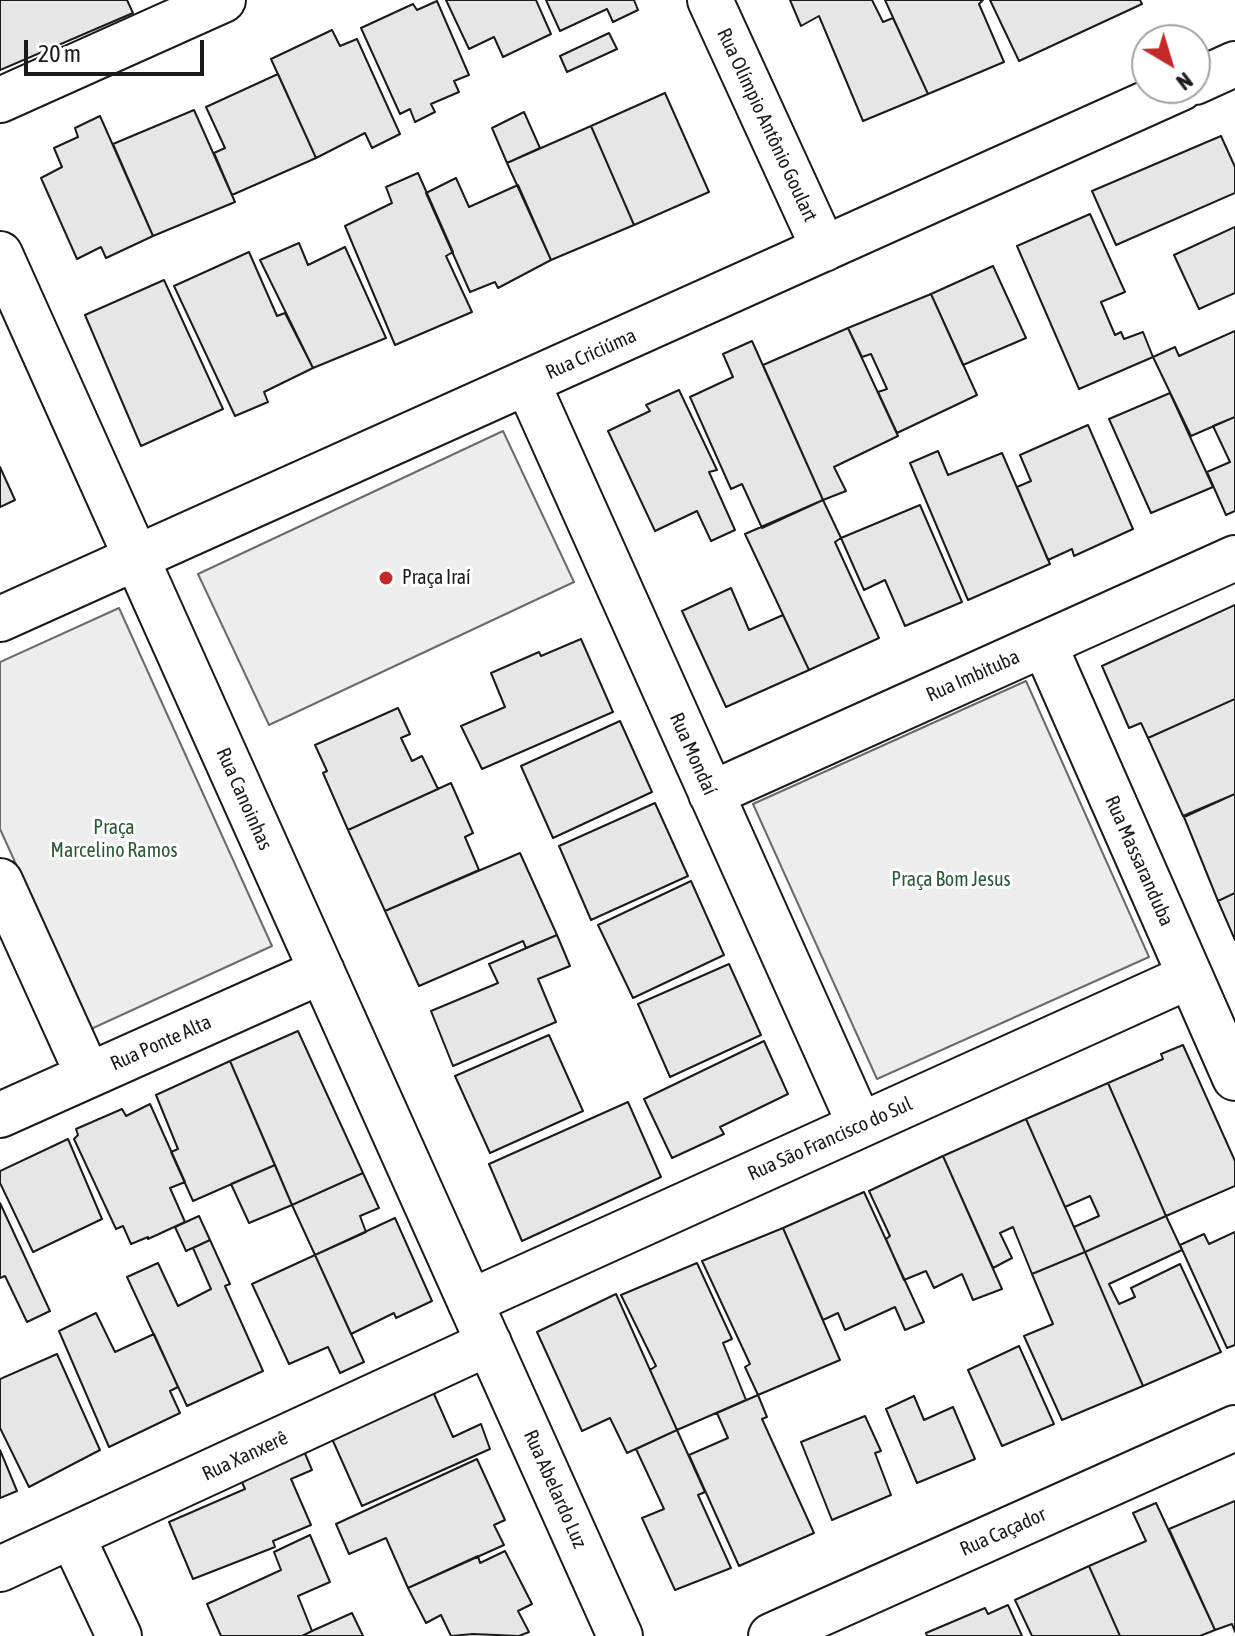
<!DOCTYPE html>
<meta charset="utf-8">
<style>
body{margin:0}
#map{position:relative;width:1235px;height:1636px;overflow:hidden;background:#fff;font-family:"Asap Condensed",sans-serif}
canvas{display:block}
.north{position:absolute;left:1131px;top:24px;width:80px;height:80px;box-sizing:border-box;background:#fff;border:2px solid #a3a3a3;border-radius:50%;rotate:142deg;font-size:22px;font-weight:700;line-height:32px;text-align:center;color:#1a1a1a}
.north::after{content:'';display:block;margin:auto;width:28px;height:36px;background:#c62828;clip-path:polygon(50% 0,100% 100%,50% 72%,0 100%)}
.scale{position:absolute;left:24px;top:40px;width:180px;height:36px;box-sizing:border-box;border:4px solid #1a1a1a;border-top:0;padding-left:10px;font-size:24px;line-height:28px;white-space:nowrap;color:#1a1a1a;-webkit-text-stroke:6px #fff;paint-order:stroke}
</style>
<div id="map">
<canvas width="1235" height="1636"></canvas>
<div class="north">N</div>
<div class="scale">20 m</div>
</div>
<script>
const g = document.querySelector('canvas').getContext('2d');
g.lineJoin = 'round';
function paint(path, color) {
  g.fillStyle = color;
  g.fill(path, 'evenodd');
}
function toPath(rows) {
  const path = new Path2D();
  for (const r of rows) {
    path.moveTo(r[0], r[1]);
    for (let i = 2; i < r.length; i += 2) path.lineTo(r[i], r[i + 1]);
  }
  return path;
}
function strokePath(path, color, width, dash) {
  g.strokeStyle = color;
  g.lineWidth = width;
  g.lineCap = dash ? 'butt' : 'round';
  g.setLineDash(dash || []);
  g.stroke(path);
}
function write(font, color, halo, rows, align = 'center') {
  g.font = font + ' "Asap Condensed",sans-serif';
  g.lineWidth = 6;
  g.setLineDash([]);
  g.textBaseline = 'middle';
  g.strokeStyle = halo;
  g.fillStyle = color;
  for (const [text, x, y, turn = 0] of rows) {
    g.save();
    g.translate(x, y);
    g.rotate((+turn || 0) * Math.PI / 180);
    g.textAlign = isNaN(turn) ? turn : align;
    if (halo) g.strokeText(text, 0, 0);
    g.fillText(text, 0, 0);
    g.restore();
  }
}
const built = toPath([
 [503,431,574,582,269,725,198,574,503,431],
 [119,608,272,946,91,1029,0,829,0,662,119,608],
 [1026,681,1149,957,877,1079,753,804,1026,681]
]);
const building = toPath([
 [0,0,127,0,133,13,0,70,0,0],
 [446,0,536,0,551,34,503,57,494,37,469,49,446,0],
 [546,0,634,0,638,10,613,22,607,9,560,31,546,0],
 [790,0,872,0,883,22,893,18,928,94,863,121,819,16,801,26,790,0],
 [885,0,983,0,979,4,1004,62,928,94,885,0],
 [990,0,1140,0,1142,4,1019,61,990,0],
 [437,1,469,75,454,81,459,92,431,104,435,112,415,122,410,109,400,114,361,28,413,4,417,10,437,1],
 [332,30,340,46,357,39,400,134,372,148,365,133,316,158,271,59,332,30],
 [609,33,617,49,567,72,560,56,609,33],
 [278,74,316,158,232,195,214,153,225,148,206,107,278,74],
 [665,93,709,192,634,225,591,126,665,93],
 [194,110,235,202,153,236,113,144,194,110],
 [524,112,540,148,507,163,492,128,524,112],
 [100,116,153,236,106,258,101,247,77,259,41,178,62,167,54,148,78,137,75,128,100,116],
 [591,126,634,225,551,260,507,163,591,126],
 [1221,136,1235,167,1235,193,1116,245,1092,191,1221,136],
 [418,173,453,252,446,256,472,312,395,345,345,226,392,203,386,187,418,173],
 [456,178,469,207,518,185,551,260,498,288,495,282,470,292,426,193,456,178],
 [1090,214,1125,292,1101,302,1115,335,1121,332,1124,339,1143,332,1153,357,1079,389,1017,246,1090,214],
 [1235,227,1235,293,1199,309,1174,255,1235,227],
 [299,243,308,265,345,247,386,338,313,368,260,260,299,243],
 [249,252,277,316,285,313,313,368,264,392,268,402,235,416,174,286,249,252],
 [993,266,1026,338,963,365,931,294,993,266],
 [164,280,223,409,141,446,85,315,164,280],
 [931,294,977,395,897,433,878,392,887,389,871,354,862,357,848,328,931,294],
 [848,328,898,436,834,467,846,491,823,500,763,365,848,328],
 [1235,331,1235,417,1191,436,1153,357,1175,347,1179,356,1235,331],
 [752,341,823,500,762,528,742,484,731,489,690,397,733,377,723,354,752,341],
 [679,390,717,470,709,472,735,530,711,541,697,511,655,531,608,431,650,411,646,405,679,390],
 [1170,393,1213,487,1151,513,1109,419,1170,393],
 [1235,417,1235,511,1226,515,1207,472,1230,462,1213,426,1235,417],
 [1088,425,1133,529,1074,556,1072,549,1048,560,1017,487,1031,481,1020,455,1088,425],
 [938,451,948,475,1002,453,1050,564,968,600,910,463,938,451],
 [0,467,15,500,0,507,0,467],
 [823,500,841,538,835,542,879,638,809,670,745,534,823,500],
 [920,505,962,602,905,626,885,580,864,590,841,538,920,505],
 [731,588,749,630,783,615,809,670,726,707,682,611,731,588],
 [1235,605,1235,699,1148,738,1141,723,1129,728,1102,666,1235,605],
 [581,639,613,712,482,769,461,726,505,707,491,673,539,652,541,656,581,639],
 [1235,699,1235,794,1183,816,1148,738,1235,699],
 [398,708,410,734,401,738,412,761,422,756,438,789,348,830,323,773,327,771,315,745,398,708],
 [620,721,652,792,553,838,521,766,620,721],
 [451,783,473,833,465,837,479,870,385,911,348,830,451,783],
 [1235,794,1235,893,1218,901,1184,817,1235,794],
 [655,803,688,876,591,920,559,846,655,803],
 [520,853,557,935,526,948,523,941,419,986,385,911,520,853],
 [691,881,724,955,633,998,598,925,691,881],
 [1235,893,1235,940,1218,901,1235,893],
 [557,935,570,966,538,979,556,1022,453,1066,431,1011,498,983,489,964,557,935],
 [729,964,761,1035,670,1077,638,1004,729,964],
 [298,1031,363,1173,292,1205,230,1061,298,1031],
 [549,1035,583,1111,490,1153,455,1076,549,1035],
 [764,1041,788,1094,720,1127,724,1134,672,1158,644,1099,764,1041],
 [1183,1045,1235,1161,1235,1186,1166,1216,1108,1083,1163,1059,1161,1054,1183,1045],
 [230,1061,275,1165,193,1201,171,1152,178,1149,156,1095,230,1061],
 [1108,1083,1166,1216,1085,1252,1074,1227,1099,1216,1090,1196,1065,1207,1026,1119,1108,1083],
 [628,1102,661,1177,522,1241,489,1164,628,1102],
 [150,1104,185,1182,170,1188,185,1222,148,1239,148,1237,131,1244,123,1226,116,1229,74,1139,78,1135,76,1129,122,1109,126,1116,150,1104],
 [1026,1119,1085,1252,1032,1274,1013,1227,1000,1233,1012,1258,993,1268,943,1156,1026,1119],
 [68,1139,102,1219,33,1252,0,1183,0,1171,68,1139],
 [943,1156,1002,1289,973,1300,962,1274,934,1288,926,1271,904,1280,886,1239,890,1236,869,1191,943,1156],
 [275,1165,292,1205,249,1223,231,1184,275,1165],
 [363,1173,379,1208,360,1216,366,1232,315,1255,292,1205,363,1173],
 [864,1192,924,1322,905,1330,895,1307,845,1330,838,1313,823,1320,783,1228,864,1192],
 [0,1203,50,1311,27,1322,5,1276,0,1278,0,1203],
 [199,1216,210,1240,186,1251,175,1227,199,1216],
 [1166,1216,1182,1250,1109,1284,1119,1304,1135,1297,1131,1288,1180,1264,1221,1352,1143,1386,1085,1252,1166,1216],
 [395,1218,432,1301,396,1318,394,1313,351,1334,315,1255,395,1218],
 [783,1228,840,1360,758,1395,745,1367,750,1364,702,1261,783,1228],
 [1235,1232,1235,1345,1227,1348,1180,1245,1204,1234,1209,1244,1235,1232],
 [210,1240,230,1284,225,1286,263,1371,187,1406,127,1277,158,1263,178,1306,211,1289,193,1248,210,1240],
 [1085,1252,1143,1386,1062,1420,1024,1336,1053,1324,1032,1274,1085,1252],
 [315,1255,364,1362,340,1373,328,1347,289,1364,252,1284,315,1255],
 [697,1263,732,1339,723,1343,746,1400,677,1430,650,1370,656,1366,621,1295,697,1263],
 [616,1294,677,1430,627,1453,610,1418,582,1431,537,1332,616,1294],
 [96,1313,115,1352,154,1334,178,1387,170,1391,180,1413,109,1447,59,1331,96,1313],
 [1019,1346,1054,1424,1002,1446,968,1370,1019,1346],
 [57,1354,100,1450,29,1487,0,1428,0,1379,57,1354],
 [430,1385,453,1437,481,1424,490,1449,362,1506,329,1432,430,1385],
 [758,1395,767,1417,762,1419,814,1533,739,1566,689,1455,728,1438,717,1413,758,1395],
 [914,1396,924,1420,953,1407,975,1459,917,1483,886,1409,914,1396],
 [865,1416,881,1451,875,1453,891,1495,832,1520,801,1442,865,1416],
 [677,1430,705,1492,698,1495,731,1568,675,1590,642,1518,664,1509,636,1449,677,1430],
 [301,1444,312,1470,291,1479,311,1525,273,1541,275,1547,193,1579,169,1522,245,1489,237,1471,301,1444],
 [0,1450,17,1491,0,1498,0,1450],
 [477,1459,505,1520,494,1525,504,1545,408,1588,386,1538,349,1554,336,1524,477,1459],
 [1235,1501,1235,1632,1232,1624,1215,1630,1169,1529,1235,1501],
 [1156,1503,1215,1630,1200,1636,1120,1636,1089,1566,1146,1541,1133,1513,1156,1503],
 [310,1535,330,1582,298,1596,312,1631,302,1636,221,1636,207,1604,281,1570,274,1552,310,1535],
 [505,1551,532,1604,518,1611,529,1632,519,1636,473,1634,451,1636,441,1615,426,1623,408,1588,478,1556,480,1563,505,1551],
 [1089,1566,1120,1636,1032,1636,1015,1600,1089,1566],
 [1008,1605,1022,1636,927,1636,926,1633,985,1608,988,1614,1008,1605],
 [352,1613,363,1636,302,1636,312,1631,352,1613]
]);
const minor = toPath([
 [710,0,824,249],
 [1195,82,1235,64],
 [0,100,223,0],
 [0,254,620,1636],
 [527,382,860,1125],
 [0,619,1181,88],
 [1044,644,1235,1078],
 [711,794,1235,558],
 [0,881,88,1075],
 [0,1115,322,971],
 [470,1302,1190,976],
 [72,1536,119,1636],
 [0,1569,489,1343],
 [771,1636,1235,1428]
]);
const markers = [
 [386,578,8,"#c62828"]
];
const streetNames = [
 ["Rua Olímpio Antônio Goulart",767,125,65],
 ["Rua Criciúma",591,354,-24],
 ["Rua Imbituba",973,676,-24],
 ["Rua Mondaí",693,754,66],
 ["Rua Canoinhas",244,799,66],
 ["Rua Massaranduba",1139,861,66],
 ["Rua Ponte Alta",161,1043,-24],
 ["Rua São Francisco do Sul",830,1139,-24],
 ["Rua Xanxerê",245,1456,-25],
 ["Rua Abelardo Luz",555,1489,66],
 ["Rua Caçador",1003,1532,-24]
];
const poiNames = [
 ["Praça Iraí",402,578]
];
const parkNames = [
 ["Praça",114,828],
 ["Marcelino Ramos",114,851],
 ["Praça Bom Jesus",951,880]
];
paint(built, '#ededed');
strokePath(built, '#6a6a6a', 2);
paint(building, '#e6e6e6');
strokePath(building, '#1a1a1a', 2);
strokePath(minor, '#1a1a1a', 48);
strokePath(minor, '#fff', 44);
for (const [x, y, r, color] of markers) {
  const dot = new Path2D();
  dot.arc(x, y, r, 0, 2 * Math.PI);
  g.fillStyle = color;
  g.fill(dot);
  strokePath(dot, '#fff', 3);
}
write('20px', '#1a1a1a', '#fff', streetNames);
write('20px', '#1a1a1a', '#fff', poiNames, 'left');
write('20px', '#2b5a34', '#fff', parkNames);
</script>
